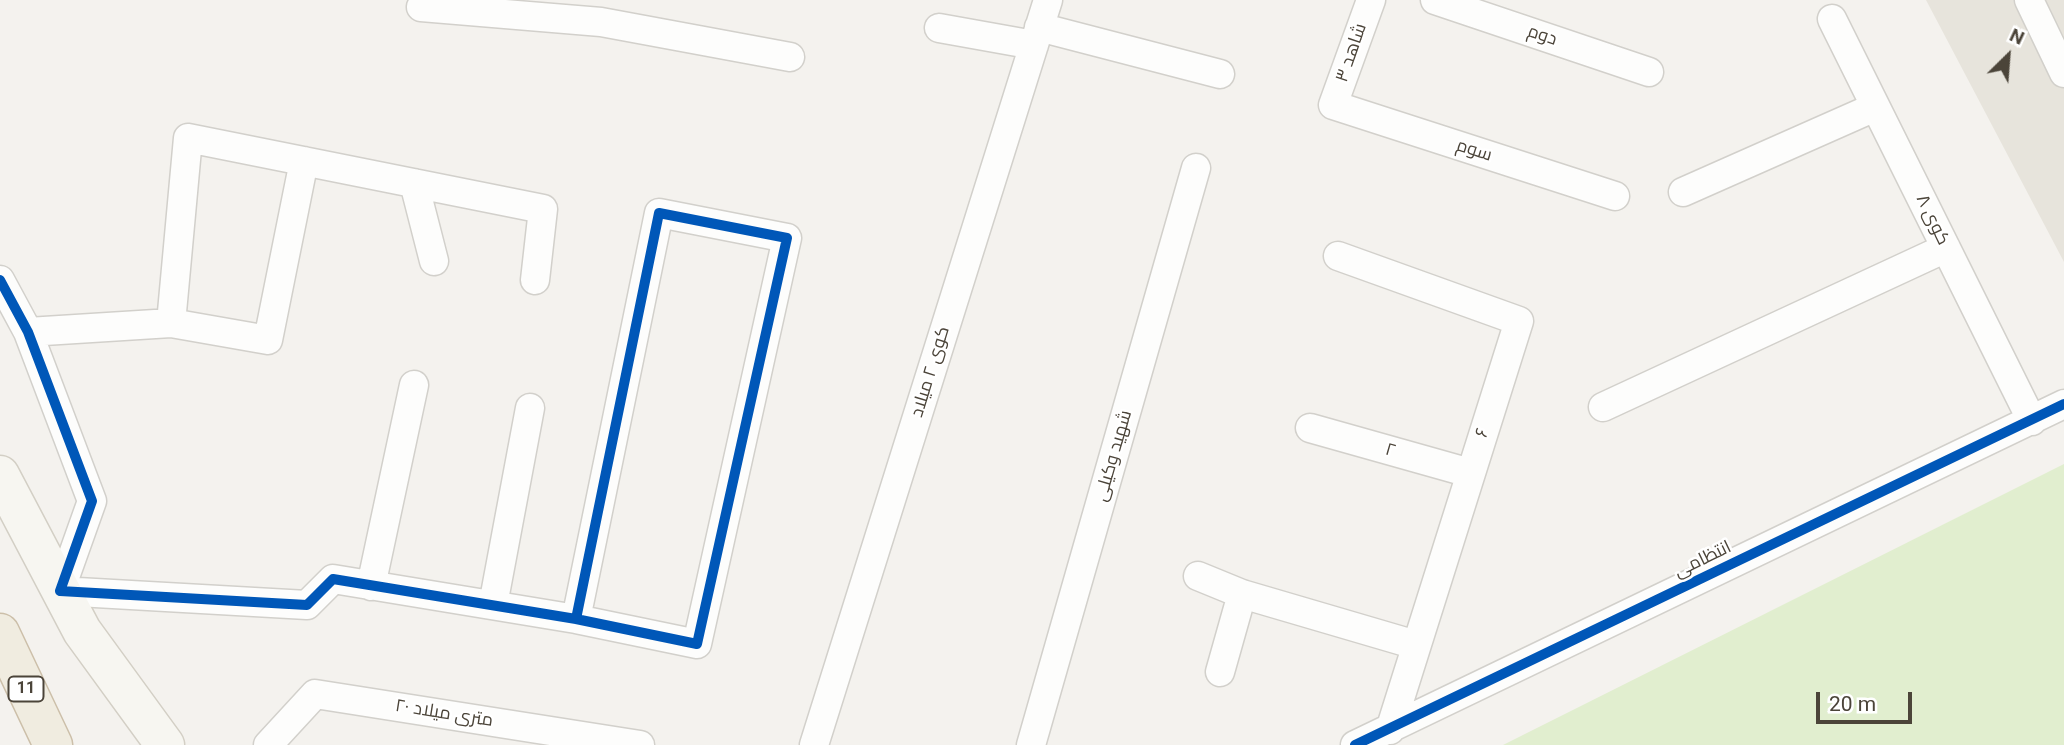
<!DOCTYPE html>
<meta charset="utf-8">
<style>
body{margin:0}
#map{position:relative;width:2064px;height:745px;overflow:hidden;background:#f4f2ee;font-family:Roboto,sans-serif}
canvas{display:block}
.north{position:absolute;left:1973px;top:21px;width:70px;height:70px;-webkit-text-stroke:5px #fff;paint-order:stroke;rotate:25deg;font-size:19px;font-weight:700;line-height:28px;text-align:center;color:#4b4439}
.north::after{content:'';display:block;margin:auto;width:24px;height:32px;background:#4b4439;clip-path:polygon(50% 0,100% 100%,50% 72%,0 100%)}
.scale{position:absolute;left:1816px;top:692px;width:96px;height:32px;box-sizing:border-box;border:4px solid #4b4439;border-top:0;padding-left:9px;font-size:21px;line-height:24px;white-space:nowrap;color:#4b4439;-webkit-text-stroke:5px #fff;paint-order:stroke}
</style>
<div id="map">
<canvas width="2064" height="745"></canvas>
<div class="north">N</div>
<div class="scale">20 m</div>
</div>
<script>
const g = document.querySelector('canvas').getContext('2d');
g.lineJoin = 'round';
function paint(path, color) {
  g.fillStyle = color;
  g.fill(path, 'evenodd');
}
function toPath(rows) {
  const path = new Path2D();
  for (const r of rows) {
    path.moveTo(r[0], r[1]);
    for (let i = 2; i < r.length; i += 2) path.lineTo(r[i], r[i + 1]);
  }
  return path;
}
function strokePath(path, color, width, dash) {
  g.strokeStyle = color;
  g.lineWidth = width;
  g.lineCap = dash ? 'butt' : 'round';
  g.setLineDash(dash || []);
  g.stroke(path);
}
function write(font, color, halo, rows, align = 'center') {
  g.font = font + ' Roboto,Cairo,sans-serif';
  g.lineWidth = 5;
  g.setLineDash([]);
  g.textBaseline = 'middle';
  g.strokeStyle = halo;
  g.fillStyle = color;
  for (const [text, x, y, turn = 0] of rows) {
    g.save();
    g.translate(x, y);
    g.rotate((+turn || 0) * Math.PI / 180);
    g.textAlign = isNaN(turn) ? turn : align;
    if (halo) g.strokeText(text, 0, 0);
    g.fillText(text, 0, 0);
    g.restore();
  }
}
const residential = toPath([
 [1926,0,2064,0,2064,262]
]);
const green = toPath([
 [2064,464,2064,745,1503,745]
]);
const minor = toPath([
 [1371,0,1333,105,1615,196],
 [1435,0,1649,72],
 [2029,0,2064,73],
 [421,7,601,22,790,57],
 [1832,19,2032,421],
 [1039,27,1220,74],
 [939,28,1034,45],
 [414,183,434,261],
 [1683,192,1875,107],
 [1338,256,1519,321,1390,730],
 [0,280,28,332,92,501,60,591,307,605,333,579,576,619,697,644,787,238,659,213,576,619],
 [171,323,188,138,543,209,535,280],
 [28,332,171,323,268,340,304,161],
 [1603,407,1946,248],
 [1310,428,1470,473],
 [1198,576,1242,594,1416,645],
 [371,586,414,385],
 [493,605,530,408],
 [1220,672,1242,594],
 [268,745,315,694,640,745],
 [814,745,1048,0],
 [1031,745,1196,168],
 [1355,745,2064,404]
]);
const secondary = toPath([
 [0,475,82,631,165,745]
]);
const trunk = toPath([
 [0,633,53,745]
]);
const cycleway = toPath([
 [0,280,28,332,92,501,60,591,307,605,333,579,576,619,697,644,787,238,659,213,576,619],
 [1355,745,2064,404]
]);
const shields = [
 [26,689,35]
];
const shieldNames = [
 ["11",26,689]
];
const streetNames = [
 ["دوم",1542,36,19],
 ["شاهد ۳",1352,53,-71],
 ["سوم",1474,151,18],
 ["کوی ۸",1932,220,64],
 ["کوی ۲ میلاد",931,372,-73],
 ["۶",1483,433,-72],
 ["۲",1390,451,16],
 ["شهید وکیلی",1114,456,-74],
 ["انتظامی",1703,560,-26],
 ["۲۰ متری میلاد",444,714,9]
];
paint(residential, '#e7e4dc');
paint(green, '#e1eecf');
strokePath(minor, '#d2d0cb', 31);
strokePath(secondary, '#d3cfc5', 41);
strokePath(trunk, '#ccbfa9', 41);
strokePath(minor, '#fdfdfc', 28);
strokePath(secondary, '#f7f6f1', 38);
strokePath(trunk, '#f0ece0', 38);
strokePath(cycleway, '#0057b8', 10);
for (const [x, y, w] of shields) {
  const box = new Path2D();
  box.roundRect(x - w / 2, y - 12.5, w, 25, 5);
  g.fillStyle = '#fff';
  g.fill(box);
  strokePath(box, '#4b4439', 2);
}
write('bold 16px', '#4b4439', null, shieldNames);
write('18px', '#4b4439', '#fff', streetNames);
</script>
